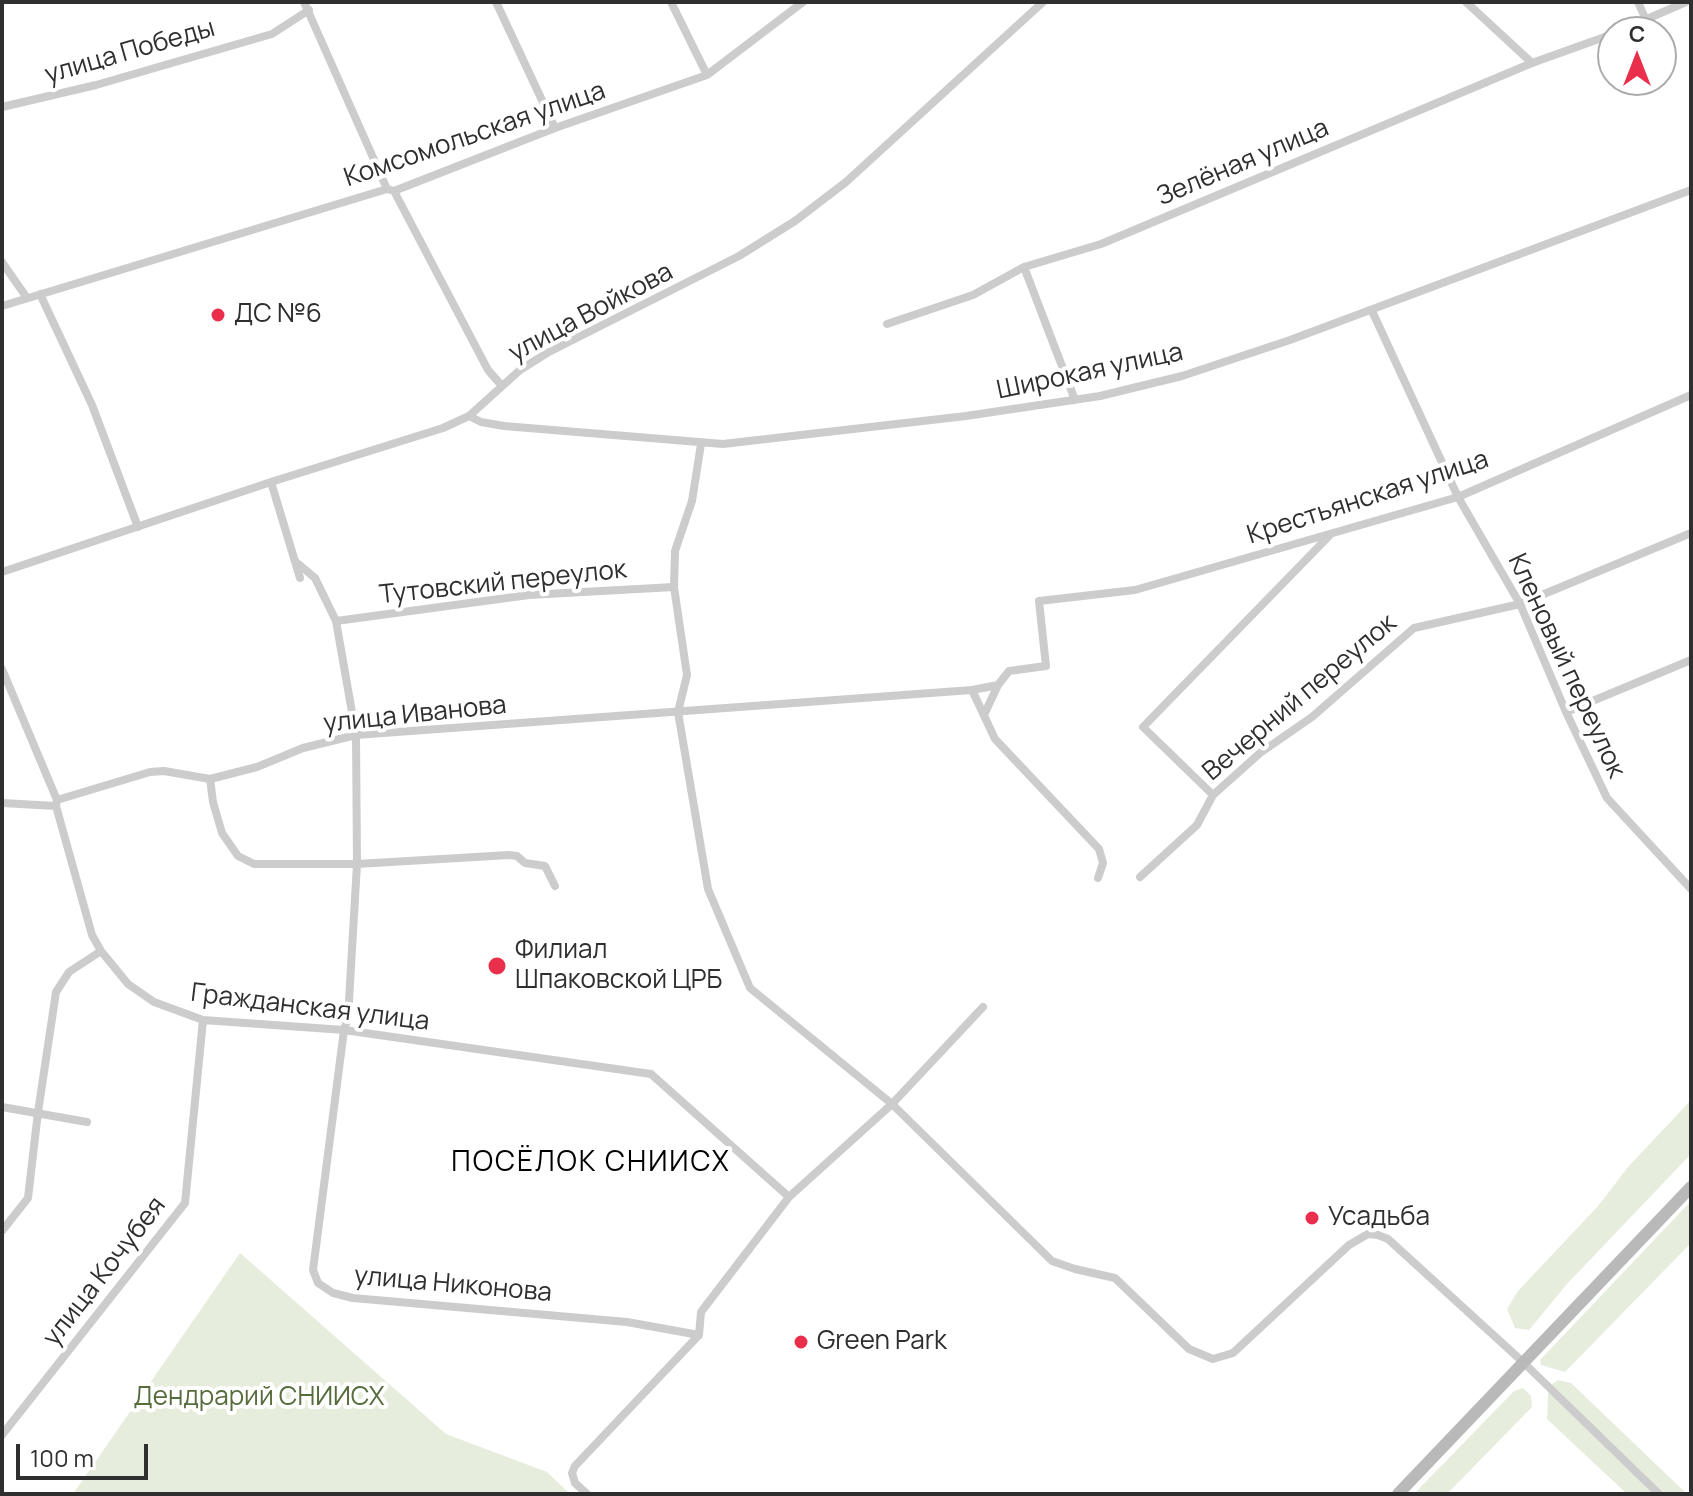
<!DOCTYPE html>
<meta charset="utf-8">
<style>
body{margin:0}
#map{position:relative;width:1693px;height:1496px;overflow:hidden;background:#fff;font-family:Manrope,sans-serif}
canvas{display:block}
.frame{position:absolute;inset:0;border:4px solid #2f2f2f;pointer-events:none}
.north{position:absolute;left:1597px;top:16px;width:80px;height:80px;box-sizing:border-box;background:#fff;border:2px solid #acacac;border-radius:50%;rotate:0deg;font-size:22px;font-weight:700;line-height:32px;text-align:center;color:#2f2f2f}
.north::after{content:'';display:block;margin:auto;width:28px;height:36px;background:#e92f4c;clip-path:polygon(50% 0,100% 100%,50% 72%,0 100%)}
.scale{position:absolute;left:16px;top:1444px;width:132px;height:36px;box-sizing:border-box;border:4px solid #2f2f2f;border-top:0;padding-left:10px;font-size:24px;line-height:28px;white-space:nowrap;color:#2f2f2f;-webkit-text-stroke:6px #fff;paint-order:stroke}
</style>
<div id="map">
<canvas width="1693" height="1496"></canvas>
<div class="frame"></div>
<div class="north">С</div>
<div class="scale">100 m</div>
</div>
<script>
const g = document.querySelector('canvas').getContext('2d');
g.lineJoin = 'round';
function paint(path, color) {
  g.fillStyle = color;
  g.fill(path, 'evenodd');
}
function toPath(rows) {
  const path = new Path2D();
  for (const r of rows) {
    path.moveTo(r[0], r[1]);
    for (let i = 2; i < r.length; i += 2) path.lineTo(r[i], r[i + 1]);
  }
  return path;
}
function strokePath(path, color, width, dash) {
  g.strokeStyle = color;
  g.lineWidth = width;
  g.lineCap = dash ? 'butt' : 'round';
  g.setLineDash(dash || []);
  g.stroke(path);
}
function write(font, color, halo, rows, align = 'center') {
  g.font = font + ' Manrope,sans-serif';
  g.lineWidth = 8;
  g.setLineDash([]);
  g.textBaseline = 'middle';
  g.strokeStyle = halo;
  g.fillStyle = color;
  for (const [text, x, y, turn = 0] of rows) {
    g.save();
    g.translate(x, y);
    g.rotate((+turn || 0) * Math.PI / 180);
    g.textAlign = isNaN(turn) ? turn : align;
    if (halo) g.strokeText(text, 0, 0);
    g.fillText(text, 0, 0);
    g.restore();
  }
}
const green = toPath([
 [1691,1100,1691,1154,1567,1284,1529,1330,1515,1328,1507,1309,1518,1291,1598,1206,1628,1167],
 [1691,1201,1691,1243,1565,1372,1541,1365,1540,1360],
 [240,1253,446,1434,547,1472,570,1494,73,1494],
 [1558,1380,1571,1383,1687,1494,1627,1494,1547,1419,1548,1394,1551,1385],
 [1523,1388,1531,1396,1532,1407,1447,1494,1414,1494,1514,1391]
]);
const street = toPath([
 [304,2,387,189],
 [496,2,555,128],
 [671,2,707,75],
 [1466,2,1532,63],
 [1638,2,1646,20],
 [1617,32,1686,2],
 [2,107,96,85,272,34,309,10],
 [394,191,488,370,502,386],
 [2,262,27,298],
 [1024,267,1075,400],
 [40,294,92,405,138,527],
 [2,306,387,189,394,191,555,128,707,75,803,2],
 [1372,311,1458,497,1520,604,1566,712,1607,798,1691,889],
 [887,324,973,295,1024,267,1101,244,1532,63,1613,34],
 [469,416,481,422,504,426,723,444,966,416,1100,396,1182,376,1290,340,1691,190],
 [701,444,692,501,675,551,674,587,687,675,678,712,708,889,750,988,892,1104,1052,1261,1075,1269,1115,1278,1189,1349,1213,1359,1233,1353,1349,1245,1368,1234,1378,1235,1388,1239,1524,1363,1659,1494],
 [271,482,300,578],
 [296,562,315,578,336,621,356,735,357,864,348,1018,344,1030,313,1270,318,1283,333,1293,353,1298,627,1322,699,1335],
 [2,572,271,482,443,428,469,416,520,370,547,353,739,256,795,221,846,182,1043,2],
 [336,621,529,595,674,587],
 [2,669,57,800,56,806,92,935,101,951,128,984,154,1002,203,1020,344,1030,651,1074,789,1197],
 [972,690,998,685],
 [1566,712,1691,660],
 [984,715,998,685,1009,671,1046,666,1039,601,1135,590,1458,497,1691,395],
 [210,779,213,802,222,833,238,856,254,864,357,864,509,855,517,856,525,863,545,866,555,886],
 [1213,795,1143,727,1329,536],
 [57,800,150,772,164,771,210,779,257,767,303,748,356,735,972,690,995,739,1099,849,1103,863,1098,878],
 [2,803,56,806],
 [1140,877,1197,825,1213,795,1260,753,1312,717,1414,628,1520,604,1691,533],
 [2,1107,87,1122],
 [2,1231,28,1198,38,1112,56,992,69,972,101,951],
 [2,1435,185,1203,203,1020],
 [587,1494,575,1483,572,1473,575,1466,699,1335,701,1312,789,1197,892,1104,983,1007]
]);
const secondary = toPath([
 [1398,1494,1691,1187]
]);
const markers = [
 [218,315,8,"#e92f4c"],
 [497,966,10,"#e92f4c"],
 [1312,1218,8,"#e92f4c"],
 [801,1342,8,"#e92f4c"]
];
const streetNames = [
 ["улица Победы",130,52,-16],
 ["Комсомольская улица",475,135,-19],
 ["Зелёная улица",1243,163,-23],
 ["улица Войкова",591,313,-28],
 ["Широкая улица",1090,372,-12],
 ["Крестьянская улица",1368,498,-18],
 ["Тутовский переулок",503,583,-6],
 ["Кленовый переулок",1566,666,65],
 ["Вечерний переулок",1300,698,-40],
 ["улица Иванова",415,715,-6],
 ["Гражданская улица",310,1008,7],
 ["улица Кочубея",105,1272,-52],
 ["улица Никонова",453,1285,5]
];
const poiNames = [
 ["ДС №6",234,315],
 ["Филиал",515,951],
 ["Шпаковской ЦРБ",515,981],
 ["Усадьба",1328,1218],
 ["Green Park",817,1342]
];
const parkNames = [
 ["Дендрарий СНИИСХ",259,1398]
];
const neighbourhoodNames = [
 ["ПОСЁЛОК СНИИСХ",591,1163]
];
paint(green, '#e7eddd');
strokePath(street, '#ccc', 8);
strokePath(secondary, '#b9b9b9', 12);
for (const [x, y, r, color] of markers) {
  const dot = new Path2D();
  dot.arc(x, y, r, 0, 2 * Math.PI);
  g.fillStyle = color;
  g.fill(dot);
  strokePath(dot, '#fff', 3);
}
write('26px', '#2f2f2f', '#fff', streetNames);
write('26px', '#2f2f2f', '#fff', poiNames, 'left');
write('26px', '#566c3c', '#fff', parkNames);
g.letterSpacing = '2px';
write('28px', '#000', '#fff', neighbourhoodNames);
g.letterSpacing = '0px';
</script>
